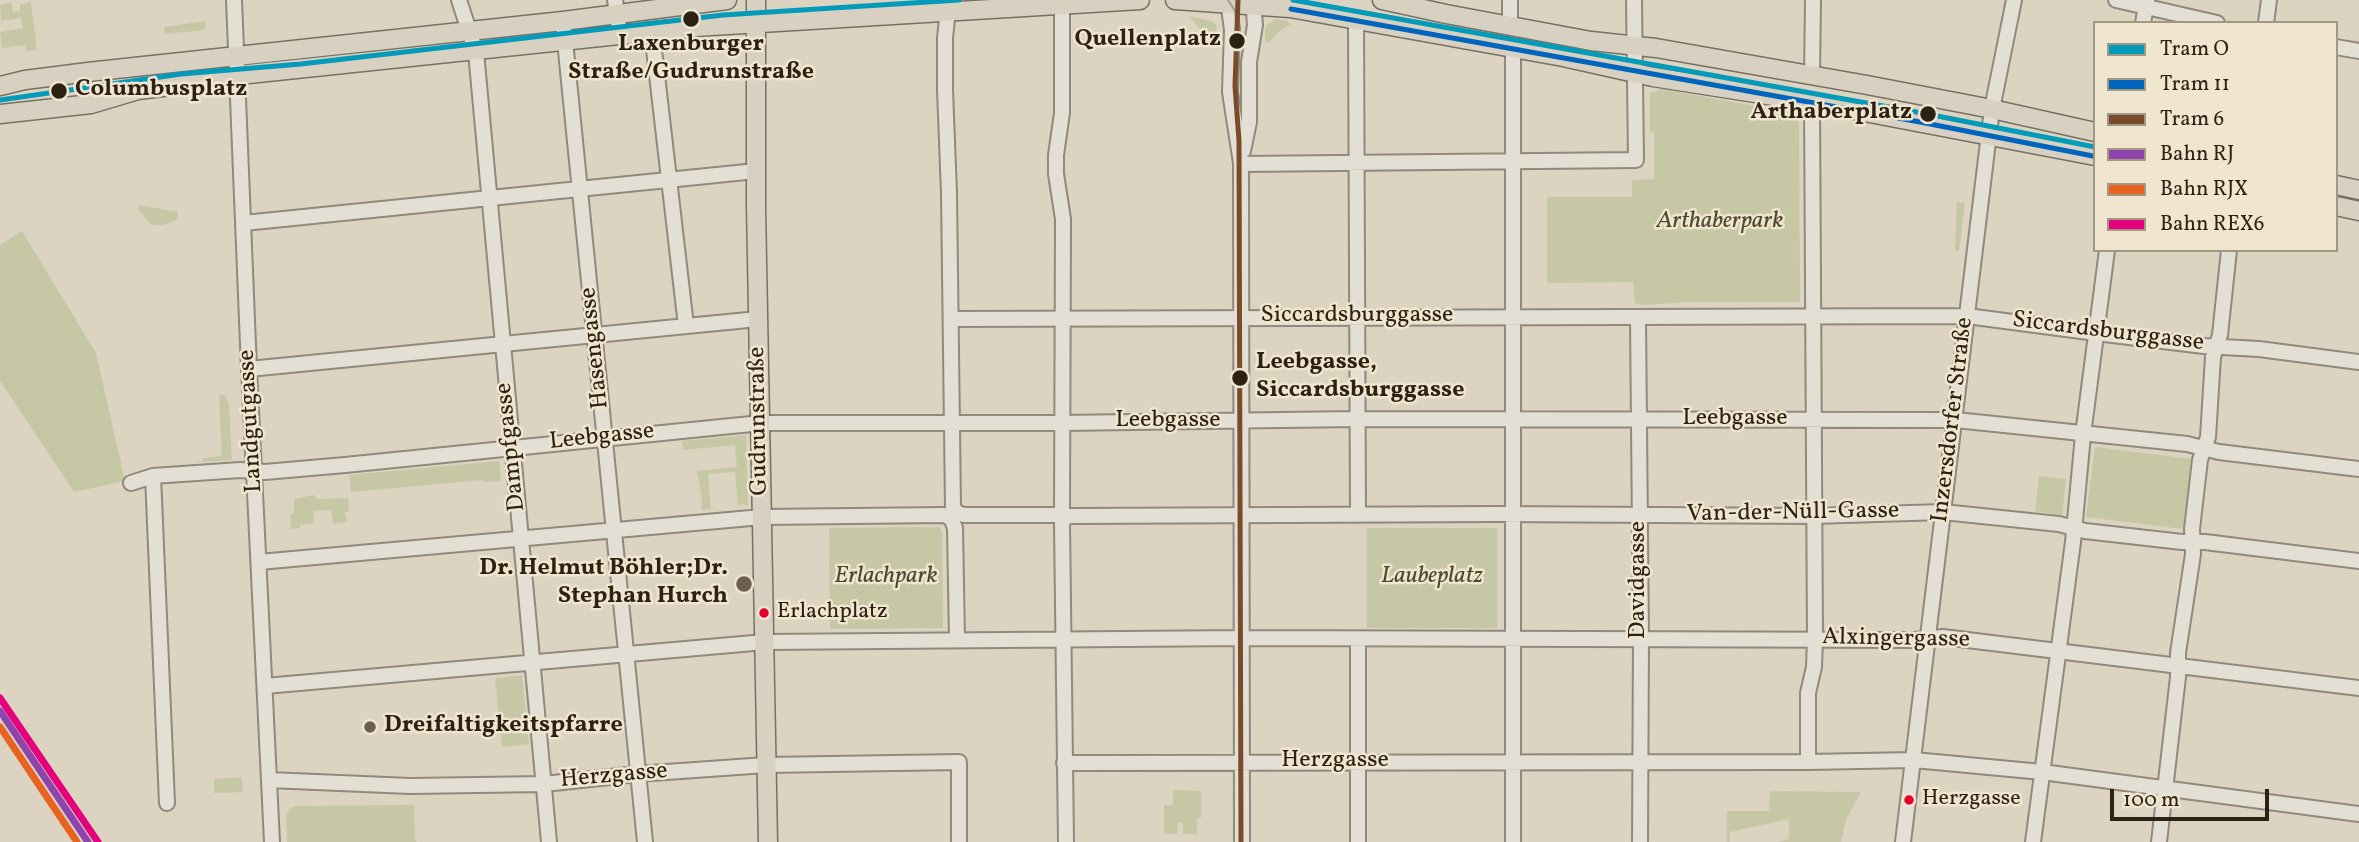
<!DOCTYPE html>
<meta charset="utf-8">
<style>
body{margin:0}
#map{position:relative;width:2359px;height:842px;overflow:hidden;background:#dcd3c0;font-family:Vollkorn,serif}
canvas{display:block}
.legend{position:absolute;left:2093px;top:21px;width:245px;height:231px;box-sizing:border-box;background:#f0e5ce;border:2px solid #a29783;margin:0;padding:9px 12px;list-style:none;font-size:21px;color:#2c2113}
.legend li{display:flex;align-items:center;gap:14px;height:35px}
.legend b{width:35px;border:2px solid #a29783}
.scale{position:absolute;left:2110px;top:789px;width:159px;height:32px;box-sizing:border-box;border:4px solid #2c2113;border-top:0;padding-left:9px;font-size:21px;line-height:24px;white-space:nowrap;color:#2c2113;-webkit-text-stroke:5px #f0e5ce;paint-order:stroke}
</style>
<div id="map">
<canvas width="2359" height="842"></canvas>
<ul class="legend">
<li><b style="height:9px;background:#049bbb"></b>Tram O</li>
<li><b style="height:9px;background:#0065bd"></b>Tram 11</li>
<li><b style="height:9px;background:#7a4b2a"></b>Tram 6</li>
<li><b style="height:9px;background:#8e44ad"></b>Bahn RJ</li>
<li><b style="height:9px;background:#e86221"></b>Bahn RJX</li>
<li><b style="height:9px;background:#e5007d"></b>Bahn REX6</li>
</ul>
<div class="scale">100 m</div>
</div>
<script>
const g = document.querySelector('canvas').getContext('2d');
g.lineJoin = 'round';
function paint(path, color) {
  g.fillStyle = color;
  g.fill(path, 'evenodd');
}
function toPath(rows) {
  const path = new Path2D();
  for (const r of rows) {
    path.moveTo(r[0], r[1]);
    for (let i = 2; i < r.length; i += 2) path.lineTo(r[i], r[i + 1]);
  }
  return path;
}
function strokePath(path, color, width, dash) {
  g.strokeStyle = color;
  g.lineWidth = width;
  g.lineCap = dash ? 'butt' : 'round';
  g.setLineDash(dash || []);
  g.stroke(path);
}
function write(font, color, halo, rows, align = 'center') {
  g.font = font + ' Vollkorn,serif';
  g.lineWidth = 5;
  g.setLineDash([]);
  g.textBaseline = 'middle';
  g.strokeStyle = halo;
  g.fillStyle = color;
  for (const [text, x, y, turn = 0] of rows) {
    g.save();
    g.translate(x, y);
    g.rotate((+turn || 0) * Math.PI / 180);
    g.textAlign = isNaN(turn) ? turn : align;
    if (halo) g.strokeText(text, 0, 0);
    g.fillText(text, 0, 0);
    g.restore();
  }
}
const green = toPath([
 [11,2,13,12,20,11,20,5,31,2,37,50,26,51,25,45,2,48,0,32,23,28,21,18,1,21,0,5],
 [1189,16,1212,21,1216,25,1217,36,1210,41],
 [1275,19,1287,21,1290,25,1281,30,1268,43,1265,40,1265,27],
 [205,21,206,28,204,30,165,34,164,27],
 [1661,89,1799,114,1800,302,1687,302,1642,305,1635,303,1633,282,1547,283,1547,197,1632,197,1632,180,1654,179,1654,132,1650,131,1650,93],
 [1957,202,1965,203,1959,251,1955,251],
 [139,205,178,212,178,219,164,225,151,225,138,209],
 [22,231,96,353,125,481,74,492,0,381,0,245],
 [225,395,229,405,232,460,201,462,203,458,222,456,219,396],
 [746,435,748,505,745,506,744,503,738,506,735,472,708,474,711,509,701,510,702,499,697,471,737,467,735,445,683,450,682,441],
 [2095,447,2191,459,2183,529,2086,517],
 [499,461,501,481,483,482,483,480,351,492,349,475],
 [2039,476,2066,479,2062,515,2035,511],
 [314,495,317,499,348,498,349,511,345,512,347,522,333,524,331,510,313,511,314,523,300,525,300,528,291,529,290,515,293,514,294,509,294,499],
 [939,527,942,531,943,628,830,629,829,528],
 [1367,528,1497,528,1497,628,1367,628],
 [522,675,529,744,502,747,495,678],
 [242,777,243,792,214,793,214,779],
 [1173,790,1201,791,1201,818,1197,818,1197,834,1183,834,1183,823,1178,822,1177,834,1164,834,1164,805,1173,805],
 [1770,791,1861,792,1846,820,1841,842,1776,842,1789,839,1789,819,1730,832,1730,842,1727,842,1727,811,1769,811],
 [414,805,415,840,417,842,287,842,286,814,294,806]
]);
const minor = toPath([
 [234,0,249,369,272,842],
 [459,0,476,52,549,842],
 [615,0,620,35],
 [949,0,945,38,945,90,949,193,953,507,957,513,964,515,1058,515,1062,513,1063,219,1056,174,1056,155,1062,113,1062,0],
 [1228,0,1232,30,1230,92,1241,163,1242,842],
 [2116,0,2217,23],
 [1356,20,1358,515],
 [563,21,645,842],
 [2143,23,2147,0],
 [2266,23,2269,0],
 [1510,26,1510,0],
 [652,32,686,326],
 [2336,47,2359,51],
 [1812,76,1813,0],
 [1243,151,1249,122,1249,62,1255,25,1253,0],
 [1241,164,1636,160,1634,0],
 [244,223,756,171],
 [1638,318,1641,638,1640,842],
 [951,319,1967,316,2096,333,2204,346,2259,349,2359,362],
 [249,369,758,319],
 [153,476,167,803],
 [131,483,153,476,240,470,265,472,345,465,761,423,1061,423,1356,419,1956,420,2187,444,2219,452,2359,469],
 [259,562,762,517,944,515,951,518,955,528,957,640],
 [265,686,765,642,1243,638,1915,640,1943,637,2359,688],
 [1808,762,1808,693,1814,667,1815,639,1812,102],
 [1064,763,1808,762,1914,760,2042,772,2359,814],
 [269,780,410,786,544,784,638,774,766,765,959,762,959,842],
 [1066,842,1062,523,1065,517,1071,516,1499,514,1813,516,1943,512,2059,524,2085,531,2182,542,2205,542,2359,561],
 [1358,842,1358,640],
 [1513,842,1513,48],
 [1903,842,1992,109,2014,0],
 [2033,842,2073,542,2083,435,2107,250],
 [2159,842,2178,677,2178,653,2193,554,2192,529,2200,460,2208,437,2213,357,2220,335,2229,250]
]);
const major = toPath([
 [756,0,756,207,768,842],
 [1175,0,1290,8,1563,57,1653,77,1812,102,2095,156],
 [1382,0,1446,14,1591,41,1656,48,1867,85,1992,109,2095,132],
 [0,86,25,80,88,72,563,21,727,0],
 [0,114,91,104,138,90,212,81,239,75,695,27,1140,0],
 [2336,185,2359,190],
 [2336,206,2359,211]
]);
const tram = toPath([
 [1228,0,1235,11,1237,28]
]);
const rail1 = toPath([
 [0,711,88,842]
]);
const rail2 = toPath([
 [0,727,77,842]
]);
const rail3 = toPath([
 [0,698,98,842]
]);
const tram1 = toPath([
 [1293,0,1922,113,2095,147],
 [0,100,181,74,301,64,723,15,959,0]
]);
const tram2 = toPath([
 [1291,9,1920,122,2093,156]
]);
const tram3 = toPath([
 [1238,0,1235,86,1239,141,1241,842]
]);
const markers = [
 [691,19,9,"#2c2113"],
 [1237,41,9,"#2c2113"],
 [59,91,9,"#2c2113"],
 [1928,114,9,"#2c2113"],
 [1240,378,9,"#2c2113"],
 [744,584,9,"#6a5f50"],
 [764,613,6,"#e4002b"],
 [370,727,7,"#6a5f50"],
 [1909,800,6,"#e4002b"]
];
const busNames = [
 ["Erlachplatz",777,613],
 ["Herzgasse",1922,800]
];
const stopNames = [
 ["Quellenplatz",1221,41],
 ["Laxenburger",691,46,"center"],
 ["Straße/Gudrunstraße",691,74,"center"],
 ["Columbusplatz",75,91,"left"],
 ["Arthaberplatz",1912,114],
 ["Leebgasse,",1256,364,"left"],
 ["Siccardsburggasse",1256,392,"left"]
];
const parkNames = [
 ["Arthaberpark",1720,223],
 ["Erlachpark",886,578],
 ["Laubeplatz",1432,578]
];
const streetNames = [
 ["Siccardsburggasse",1357,317],
 ["Siccardsburggasse",2108,333,7],
 ["Hasengasse",596,348,-96],
 ["Leebgasse",1735,420],
 ["Inzersdorfer Straße",1954,420,-83],
 ["Landgutgasse",252,421,-93],
 ["Gudrunstraße",760,421,-91],
 ["Leebgasse",1168,422],
 ["Leebgasse",602,438,-6],
 ["Dampfgasse",512,447,-96],
 ["Van-der-Nüll-Gasse",1793,514,-1],
 ["Davidgasse",1640,580,-90],
 ["Alxingergasse",1896,640,1],
 ["Herzgasse",1335,762],
 ["Herzgasse",614,777,-5]
];
const poiNames = [
 ["Dr. Helmut Böhler;Dr.",728,570],
 ["Stephan Hurch",728,598],
 ["Dreifaltigkeitspfarre",384,727,"left"]
];
paint(green, '#c6c8a5');
strokePath(minor, '#90897c', 18);
strokePath(major, '#777165', 21);
strokePath(minor, '#e4dfd5', 14);
strokePath(major, '#d8d0c0', 18);
strokePath(tram, '#a29d95', 2);
strokePath(rail1, '#8e44ad', 7);
strokePath(rail2, '#e86221', 7);
strokePath(rail3, '#e5007d', 7);
strokePath(tram1, '#049bbb', 5);
strokePath(tram2, '#0065bd', 5);
strokePath(tram3, '#7a4b2a', 5);
for (const [x, y, r, color] of markers) {
  const dot = new Path2D();
  dot.arc(x, y, r, 0, 2 * Math.PI);
  g.fillStyle = color;
  g.fill(dot);
  strokePath(dot, '#f0e5ce', 2.5);
}
write('22px', '#2c2113', '#f0e5ce', busNames, 'left');
write('bold 24px', '#2c2113', '#f0e5ce', stopNames, 'right');
write('italic 24px', '#4e4832', '#f0e5ce', parkNames);
write('24px', '#2c2113', '#f0e5ce', streetNames);
write('bold 24px', '#2c2113', '#f0e5ce', poiNames, 'right');
</script>
